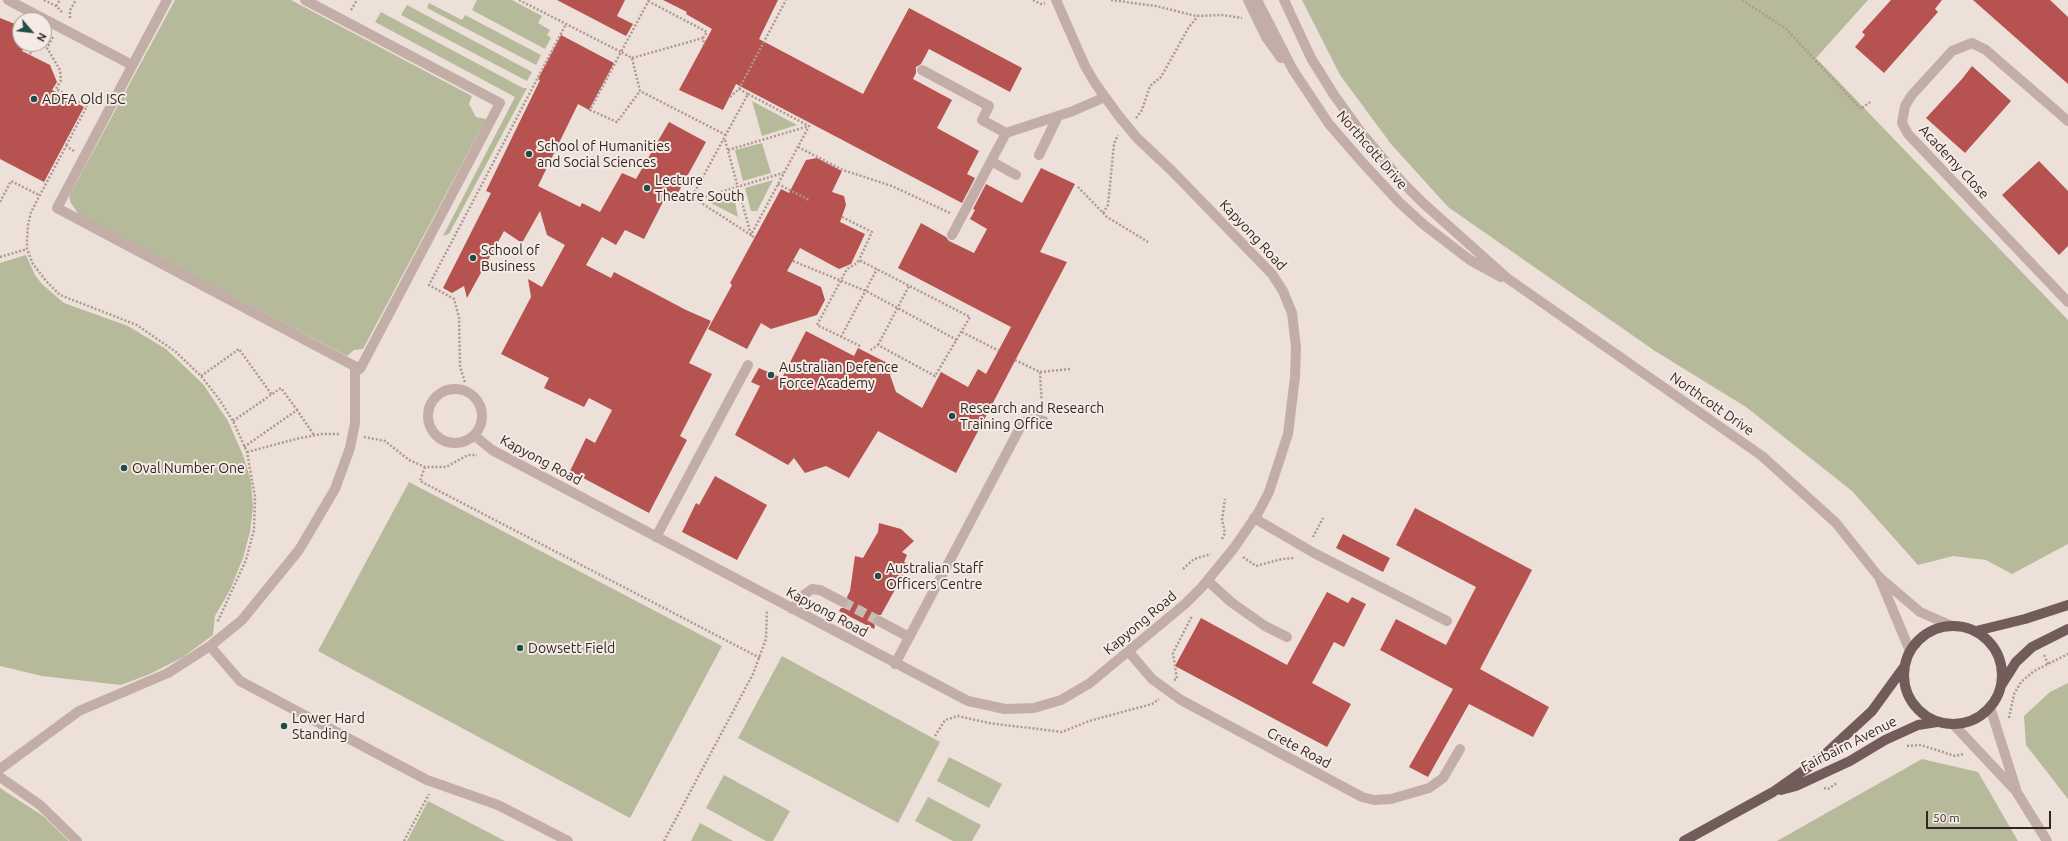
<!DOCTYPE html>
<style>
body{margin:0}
#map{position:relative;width:2068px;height:841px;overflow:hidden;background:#ede0d9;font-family:Ubuntu,sans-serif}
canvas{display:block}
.north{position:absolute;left:12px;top:12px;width:40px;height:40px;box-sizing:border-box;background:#f6eae5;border:1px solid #a79c99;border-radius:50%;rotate:118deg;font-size:11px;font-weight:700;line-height:16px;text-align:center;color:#312826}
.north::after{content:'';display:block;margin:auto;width:14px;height:18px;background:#224d47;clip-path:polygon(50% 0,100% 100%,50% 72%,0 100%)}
.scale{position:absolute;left:1926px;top:811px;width:125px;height:18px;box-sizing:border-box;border:2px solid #312826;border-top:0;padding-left:5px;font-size:12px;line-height:14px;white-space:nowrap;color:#312826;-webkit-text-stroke:3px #f6eae5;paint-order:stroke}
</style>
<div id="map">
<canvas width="2068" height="841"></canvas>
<div class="north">N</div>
<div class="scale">50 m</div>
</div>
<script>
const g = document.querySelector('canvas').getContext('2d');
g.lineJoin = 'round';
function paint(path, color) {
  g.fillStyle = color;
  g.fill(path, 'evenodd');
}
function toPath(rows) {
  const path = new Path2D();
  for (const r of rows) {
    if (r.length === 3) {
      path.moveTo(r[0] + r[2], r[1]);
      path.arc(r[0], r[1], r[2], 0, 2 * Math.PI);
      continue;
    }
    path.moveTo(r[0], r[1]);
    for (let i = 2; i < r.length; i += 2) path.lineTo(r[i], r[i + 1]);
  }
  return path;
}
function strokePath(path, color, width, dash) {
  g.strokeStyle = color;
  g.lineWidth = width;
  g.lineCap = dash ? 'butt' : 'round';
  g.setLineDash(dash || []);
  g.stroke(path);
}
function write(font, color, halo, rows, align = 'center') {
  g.font = font + ' Ubuntu,sans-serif';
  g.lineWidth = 4;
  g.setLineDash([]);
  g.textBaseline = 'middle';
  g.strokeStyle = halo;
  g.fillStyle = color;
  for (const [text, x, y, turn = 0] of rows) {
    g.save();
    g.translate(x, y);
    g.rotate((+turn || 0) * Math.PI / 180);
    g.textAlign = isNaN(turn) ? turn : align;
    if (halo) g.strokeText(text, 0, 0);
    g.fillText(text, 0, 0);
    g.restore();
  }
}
const green = toPath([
 [175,0,291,0,472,96,469,104,476,117,486,119,363,349,354,350,347,356,79,215,71,203,69,196],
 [477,0,512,0,542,16,538,23,550,30,547,35,551,38,545,49,472,10],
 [1302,0,1868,0,1816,58,2068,320,2068,544,2012,574,1986,560,1953,556,1918,565,1852,491,1746,407,1655,351,1448,207,1391,144,1340,75],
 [429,3,462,20,465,15,541,55,536,65,427,8],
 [407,5,532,72,527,81,401,15],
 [381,12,523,88,527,88,449,234,443,236,515,97,375,22],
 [752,101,797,125,762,136],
 [762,143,771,173,743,181,735,150],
 [773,180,757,211,751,211,745,188],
 [733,192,738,217,707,201],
 [26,255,35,275,42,284,64,303,128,326,166,349,203,384,228,421,243,455,251,481,253,508,250,532,243,558,230,590,215,616,213,635,183,657,150,674,121,685,42,676,0,666,0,263],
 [409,482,722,646,630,818,318,651],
 [782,656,940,742,898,823,738,738],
 [2068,683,2068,799,2026,745,2024,716,2050,692],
 [949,757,1002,784,989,808,937,781],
 [1922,759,1978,772,2018,841,1777,841],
 [724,775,790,811,773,841,766,841,706,808],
 [0,788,43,816,69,841,0,841],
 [928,797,981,825,972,841,953,841,915,821],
 [428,801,505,841,407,841],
 [700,823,733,841,691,841]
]);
const building = toPath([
 [557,0,625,0,617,16,633,24,626,36],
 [663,0,778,0,759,39,863,94,909,8,1022,68,1010,92,929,49,921,64,916,67,916,73,913,79,952,100,937,128,979,151,967,174,975,178,962,203,736,84,723,110,679,90,712,29,686,14,687,12],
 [1891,0,1942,0,1935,9,1938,12,1884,73,1855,47,1865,35,1862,32],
 [1973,0,2050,0,2068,17,2068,84],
 [0,18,20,26,20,44,25,44,22,51,50,65,57,82,52,90,84,107,44,182,0,159],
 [561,35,614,63,589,110,578,104,538,186,580,207,582,203,600,212,622,173,636,179,669,122,706,142,674,200,666,196,644,239,625,230,616,245,602,237,586,265,611,278,614,272,686,310,711,321,689,363,712,374,680,436,687,440,649,513,570,471,586,438,595,443,612,410,589,398,584,407,544,388,549,378,501,354,531,297,528,279,542,287,565,245,547,235,540,211,522,243,504,231,467,298,464,286,452,293,443,288,491,193,486,191,540,80,538,79],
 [1972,66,2011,101,1965,153,1926,118,1962,79],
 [817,158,842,171,832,192,844,196,846,205,840,222,865,234,851,264,839,269,800,248,787,271,821,287,825,300,817,315,771,329,761,323,747,349,708,329,732,285,730,283,781,189,789,193,806,160],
 [2039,161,2068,191,2068,246,2059,255,2002,195],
 [1041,168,1075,184,1040,252,1067,262,956,473,878,431,849,478,826,466,805,473,794,458,788,465,735,435,760,386,751,382,759,368,782,378,806,331,854,356,858,348,895,367,890,375,896,392,922,408,941,372,968,387,978,369,986,374,1011,327,898,268,921,223,946,237,949,241,974,253,987,229,970,219,975,210,973,209,986,184,1022,203],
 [715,476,767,505,737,560,682,532,696,503,699,505],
 [1415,508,1532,570,1480,669,1549,707,1533,737,1469,704,1428,777,1409,767,1453,689,1380,650,1396,619,1446,645,1476,587,1396,545],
 [879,523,901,529,914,541,902,552,907,555,904,562,909,564,881,615,876,615,873,618,873,622,875,626,874,629,839,611,841,608,846,608,849,605,847,597,850,591,855,556,863,558,878,532],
 [1343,534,1390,558,1383,572,1336,548],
 [1327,592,1348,603,1352,597,1366,604,1344,647,1334,642,1312,683,1351,704,1327,747,1175,666,1201,618,1287,665]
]);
const minorTunnel = toPath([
 [843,602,879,621]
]);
const path = toPath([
 [44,0,56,6,62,12],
 [519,0,621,52,590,110,617,122,640,91],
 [649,0,621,52,632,58,640,91,726,135],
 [1033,0,1041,4,1045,3],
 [1111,0,1156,6,1196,16,1222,15,1242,18],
 [1742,0,1785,28,1861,109,1870,102],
 [648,1,707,32,703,38],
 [56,6,60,0],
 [351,10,357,0],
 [70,18,70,10,76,0],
 [53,37,47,48,60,70,61,80,56,89,87,106,66,146],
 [30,54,35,44],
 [632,58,703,38,704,45],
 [739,89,786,0],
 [748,94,809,126,751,235,692,197,748,94],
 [730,97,739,89,748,94],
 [1136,118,1142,110,1150,86,1161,77,1189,27,1198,16],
 [725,140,751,235,755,238],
 [798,147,843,170,892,186,950,213],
 [728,150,809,126],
 [74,151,66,146,31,212,28,225,27,240,27,249,33,264,46,281,60,295,137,325,176,352,201,376,219,399,233,421,247,452,255,497,254,530,246,560,217,623],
 [778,184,809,200],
 [1078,187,1107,217,1148,242],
 [698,199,783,173],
 [0,202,11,181,39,195],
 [1103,213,1108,205,1114,144,1118,135],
 [842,217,872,232,859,260],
 [0,257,27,249],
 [793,261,866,291,957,340],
 [962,332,999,351],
 [841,337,877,269],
 [878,345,909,286],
 [860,346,817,325,847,269,857,263,859,260,970,317,935,376,878,345,869,351],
 [1015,360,1040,372,1042,408],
 [1040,372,1070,369],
 [201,376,239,349,272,395],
 [465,382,460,367,459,317,454,299,429,285,566,24],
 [233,421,281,388,297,410],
 [364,437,385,441,409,460,425,467,446,467,468,455,477,455],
 [244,447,297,410,314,435],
 [247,452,300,438,322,434,339,434],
 [425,467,420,481,760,658],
 [1313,537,1323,518],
 [1222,539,1225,533,1222,520,1225,499],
 [1243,557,1256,566,1282,559,1294,558],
 [1183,569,1194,559,1211,554],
 [2044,655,2048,664],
 [1174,680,1177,679,1173,653,1192,616],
 [2009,718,2014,694,2021,682,2034,671,2068,654],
 [935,736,945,720,958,716,989,723,1062,732,1089,721,1152,704,1159,699],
 [1907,746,1921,745,1955,756,1964,754],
 [1824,788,1828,789,1837,783],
 [404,841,429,794],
 [664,841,753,674,766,639,767,610]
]);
const minor = toPath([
 [8,0,132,65],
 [167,0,57,208,360,369,500,103,305,0],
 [1248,0,1266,37,1281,58],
 [1257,0,1293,70,1329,124,1362,162,1399,202,1423,224,1470,260,1501,277],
 [1284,0,1311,58,1334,95,1360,131,1402,182,1423,203,1507,278,1762,456,1836,523,1879,577,1920,612,1952,626],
 [922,70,989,106,982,120,1006,133,1073,111,1105,97],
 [2068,121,1986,50,1972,43,1952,51,1911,96,1905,106,1902,123,1908,134,2068,302],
 [1039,155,1058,116],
 [991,161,1016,175],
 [952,235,1006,133],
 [455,416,27],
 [474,435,492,450,968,701,1005,709,1034,708,1061,700,1090,683,1185,604,1202,587,1234,548,1258,513,1269,492,1288,434,1295,377,1296,347,1292,313,1283,291,1272,274,1172,171,1137,138,1118,115,1095,83,1085,66,1056,0],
 [1254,518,1314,553,1447,621],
 [656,537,748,365],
 [1880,579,1910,651],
 [1208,581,1231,602,1265,626,1287,637],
 [792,609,805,594,812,589,820,590,843,602],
 [879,621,909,637],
 [210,646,240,681,427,780,498,805,568,841],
 [1129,652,1152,679,1181,700,1362,797,1374,800,1391,799,1429,788,1443,778,1460,749],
 [895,664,1022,424,1032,418,1044,421],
 [1990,707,2016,789],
 [1954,725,2016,791,2047,841],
 [0,769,79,711,168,673,210,646,242,620,299,550,335,489,350,448,355,423,355,366],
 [0,777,40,805,77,841]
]);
const major = toPath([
 [1953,675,49],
 [1976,631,2025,619,2068,605],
 [2002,684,2016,662,2032,647,2068,629],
 [1781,790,1796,786,1850,761,1885,740,1918,725,1937,722],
 [1684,841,1773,792,1820,759,1872,711,1904,667]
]);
const markers = [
 [34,99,4,"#224d47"],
 [529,154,4,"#224d47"],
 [647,188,4,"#224d47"],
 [473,258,4,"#224d47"],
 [771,375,4,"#224d47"],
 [952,416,4,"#224d47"],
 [124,468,4,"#224d47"],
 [878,576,4,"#224d47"],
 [520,648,4,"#224d47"],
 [284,726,4,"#224d47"]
];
const poiNames = [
 ["ADFA Old ISC",42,99],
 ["School of Humanities",537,146],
 ["and Social Sciences",537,162],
 ["Lecture",655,180],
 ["Theatre South",655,196],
 ["School of",481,250],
 ["Business",481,266],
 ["Australian Defence",779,367],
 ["Force Academy",779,383],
 ["Research and Research",960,408],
 ["Training Office",960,424],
 ["Oval Number One",132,468],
 ["Australian Staff",886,568],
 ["Officers Centre",886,584],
 ["Dowsett Field",528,648],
 ["Lower Hard",292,718],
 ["Standing",292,734]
];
const streetNames = [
 ["Northcott Drive",1372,150,49],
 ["Academy Close",1954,162,47],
 ["Kapyong Road",1253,235,47],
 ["Northcott Drive",1712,404,35],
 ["Kapyong Road",541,460,28],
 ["Kapyong Road",827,612,28],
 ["Kapyong Road",1140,623,-40],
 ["Fairbairn Avenue",1849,744,-27],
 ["Crete Road",1299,748,28]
];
paint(green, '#b6ba9b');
paint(building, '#b6524f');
strokePath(minorTunnel, '#c7bbb5', 10, [10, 5]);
strokePath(path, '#af9892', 2.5, [2, 2]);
strokePath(minor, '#c3aea7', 10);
strokePath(major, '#715c59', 10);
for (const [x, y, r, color] of markers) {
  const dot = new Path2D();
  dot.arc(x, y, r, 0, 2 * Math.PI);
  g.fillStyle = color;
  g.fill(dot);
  strokePath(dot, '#f6eae5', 1.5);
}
write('14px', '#312826', '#f6eae5', poiNames, 'left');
write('14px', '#312826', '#f6eae5', streetNames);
</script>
